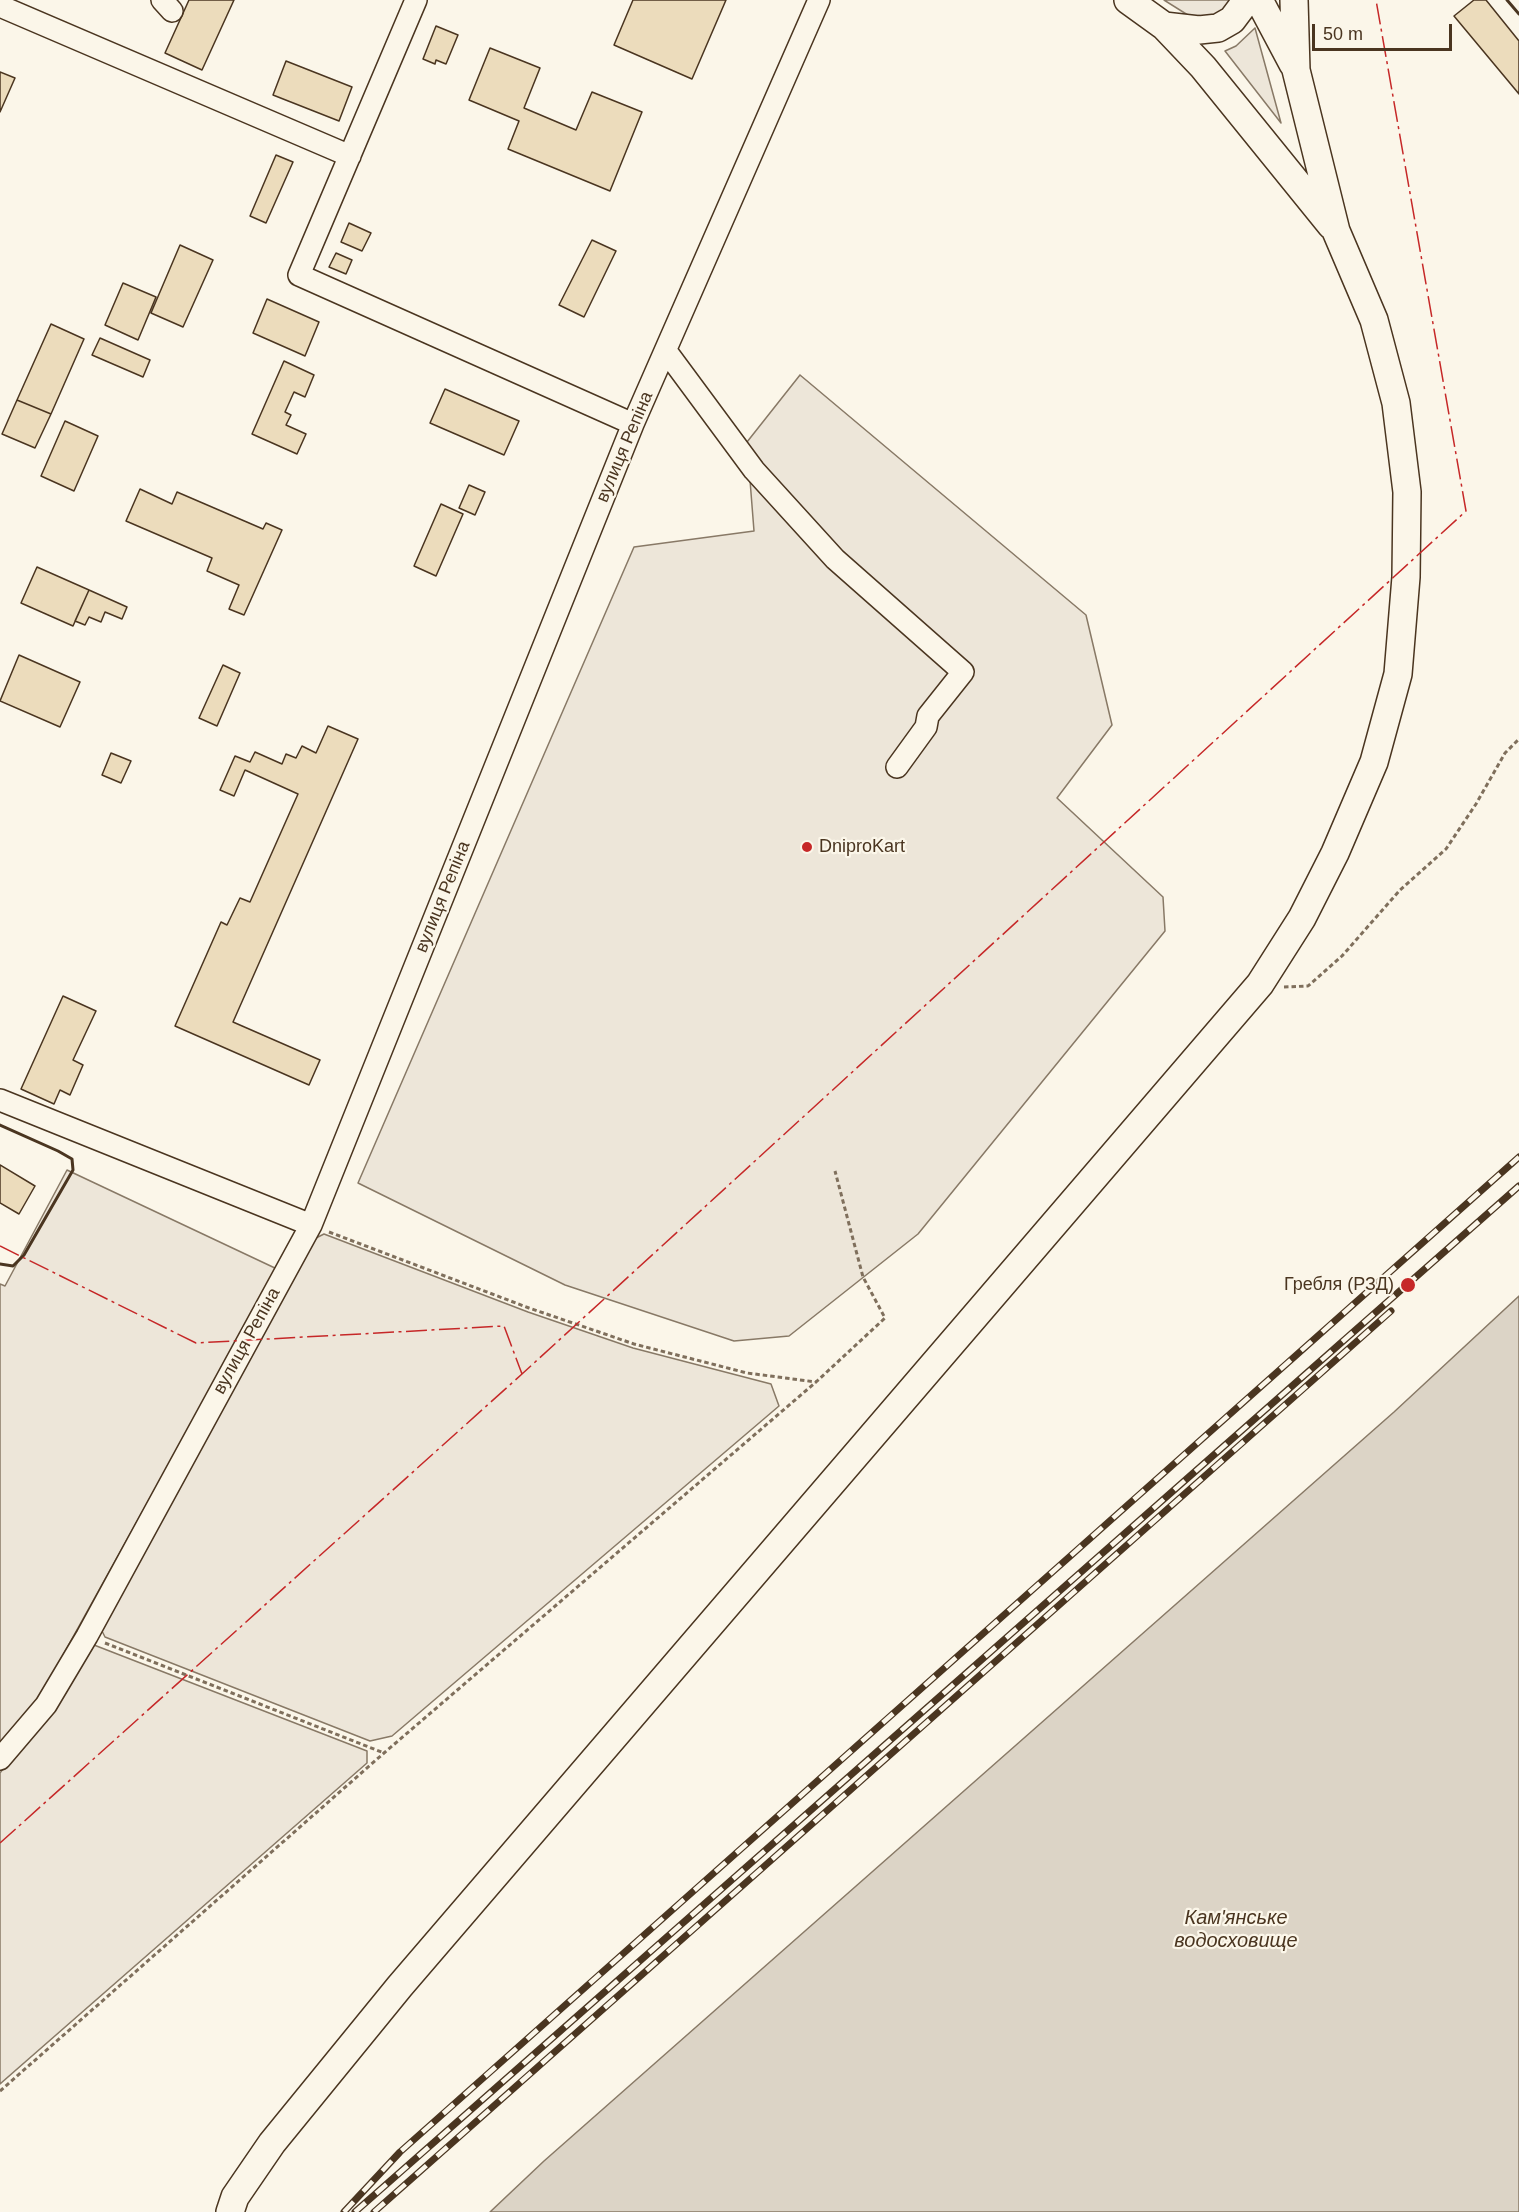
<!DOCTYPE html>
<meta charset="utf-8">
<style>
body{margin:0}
#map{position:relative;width:1519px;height:2212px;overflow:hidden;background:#fbf6e9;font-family:Helvetica,sans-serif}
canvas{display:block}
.scale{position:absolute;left:1312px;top:24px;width:140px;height:27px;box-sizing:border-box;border:3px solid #4a3520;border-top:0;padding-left:8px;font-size:18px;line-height:21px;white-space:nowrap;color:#4a3520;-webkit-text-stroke:4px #fbf6e9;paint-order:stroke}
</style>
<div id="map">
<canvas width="1519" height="2212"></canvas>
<div class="scale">50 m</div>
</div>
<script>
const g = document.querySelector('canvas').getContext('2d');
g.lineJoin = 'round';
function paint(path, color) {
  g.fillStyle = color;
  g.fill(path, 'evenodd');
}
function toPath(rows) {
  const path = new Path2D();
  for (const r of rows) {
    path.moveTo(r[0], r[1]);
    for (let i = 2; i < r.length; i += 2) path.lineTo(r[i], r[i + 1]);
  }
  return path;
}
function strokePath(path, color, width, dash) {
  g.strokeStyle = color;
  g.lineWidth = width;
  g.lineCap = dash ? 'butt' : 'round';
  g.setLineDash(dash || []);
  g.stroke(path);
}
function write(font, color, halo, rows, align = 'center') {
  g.font = font + ' Helvetica,sans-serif';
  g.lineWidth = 4.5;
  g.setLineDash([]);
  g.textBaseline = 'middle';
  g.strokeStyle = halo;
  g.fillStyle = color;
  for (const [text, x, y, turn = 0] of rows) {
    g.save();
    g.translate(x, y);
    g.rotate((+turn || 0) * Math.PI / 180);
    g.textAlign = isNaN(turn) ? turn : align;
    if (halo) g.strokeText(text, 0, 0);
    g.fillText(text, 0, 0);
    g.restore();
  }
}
const green = toPath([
 [1164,0,1233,0,1221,17,1191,17,1164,0],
 [1255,28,1281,123,1225,51,1236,46,1255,28],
 [800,375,1086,615,1112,725,1057,798,1163,897,1165,931,918,1234,789,1336,734,1341,565,1285,358,1183,634,547,754,531,747,442,800,375],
 [67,1170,277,1269,38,1700,0,1745,0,1284,5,1286,67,1170],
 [324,1234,528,1312,633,1348,771,1384,779,1406,392,1736,370,1741,105,1637,100,1627,316,1238,324,1234],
 [94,1645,367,1751,367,1763,0,2084,0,1773,87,1651,94,1645]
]);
const water = toPath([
 [1519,1296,1519,2212,490,2212,544,2161,1394,1412,1519,1296]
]);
const building = toPath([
 [189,0,234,0,202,70,165,53,189,0],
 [633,0,726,0,692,79,614,45,633,0],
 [1474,0,1486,0,1519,41,1519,94,1454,16,1474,0],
 [436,26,458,35,446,64,436,60,435,64,423,59,436,26],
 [490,48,540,68,524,108,576,130,592,92,642,112,610,191,508,149,519,121,469,100,490,48],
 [286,61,352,87,339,121,273,95,286,61],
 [0,72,15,78,0,112,0,72],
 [276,155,293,162,266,223,250,216,276,155],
 [349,223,371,233,362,251,341,242,349,223],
 [592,240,616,251,584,317,559,305,592,240],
 [180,245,213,260,183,327,151,313,180,245],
 [336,253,352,260,346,274,329,267,336,253],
 [123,283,156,297,138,340,105,325,123,283],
 [267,299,319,322,305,356,253,333,267,299],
 [51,324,84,339,51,414,17,400,51,324],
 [100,338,150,360,143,377,92,355,100,338],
 [284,361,314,375,305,397,294,392,285,412,291,415,286,425,306,434,297,454,252,434,284,361],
 [445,389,519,421,504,455,430,423,445,389],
 [17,400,51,414,35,448,2,434,17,400],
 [65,421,98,436,74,491,41,476,65,421],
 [469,485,485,492,475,515,459,508,469,485],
 [140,489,172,504,177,492,263,529,266,523,282,530,244,615,229,609,239,585,207,571,212,558,126,521,140,489],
 [441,504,463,514,436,576,414,566,441,504],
 [37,567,89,590,73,626,21,603,37,567],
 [89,590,127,607,122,619,105,612,101,622,89,617,85,625,75,621,89,590],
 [19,655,80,682,60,727,0,701,19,655],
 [223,665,240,673,217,726,199,718,223,665],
 [328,726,358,739,233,1022,320,1060,309,1085,175,1026,221,922,227,925,240,898,250,902,298,794,245,770,234,796,220,790,235,756,250,762,255,752,282,764,286,754,296,758,302,746,316,753,328,726],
 [111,753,131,761,121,783,102,775,111,753],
 [63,996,96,1011,73,1060,83,1065,70,1095,60,1090,54,1104,21,1089,63,996],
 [0,1165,35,1186,19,1214,0,1203,0,1165]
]);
const path = toPath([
 [1284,987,1308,986,1342,956,1400,890,1446,849,1476,804,1505,753,1519,739],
 [329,1232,529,1308,634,1344,747,1373,816,1382],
 [105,1643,384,1753],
 [0,2091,384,1753,816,1382,885,1318,863,1277,835,1171]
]);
const minor = toPath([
 [162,0,172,11],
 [416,0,299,275,633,424],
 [0,6,350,156],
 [666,351,754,470,835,559,963,672,928,716,926,727,897,767],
 [0,1100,311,1225],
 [0,1759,46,1705,87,1636,311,1225,633,424,819,0]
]);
const major = toPath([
 [1128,0,1164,26,1203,67,1331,225],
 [1259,0,1293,64],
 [1164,26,1199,30,1218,28,1232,20,1247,0],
 [230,2212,235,2197,272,2143,400,1986,1260,984,1302,918,1335,853,1374,762,1398,674,1406,577,1407,492,1396,403,1374,320,1336,231,1296,70,1294,0]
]);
const rail = toPath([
 [344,2212,400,2152,1519,1157],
 [355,2212,1519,1186],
 [374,2212,1391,1311]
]);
const wall = toPath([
 [1507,0,1519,14],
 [0,1125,58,1151,72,1159,73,1170,24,1255,13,1266,0,1264]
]);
const power = toPath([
 [0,1246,196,1343,504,1326,522,1374],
 [0,1843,522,1374,1466,511,1376,0]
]);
const markers = [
 [807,847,6,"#c62828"],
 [1408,1285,8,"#c62828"]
];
const streetNames = [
 ["вулиця Репіна",625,447,-67],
 ["вулиця Репіна",443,897,-68],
 ["вулиця Репіна",247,1341,-61]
];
const poiNames = [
 ["DniproKart",819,847],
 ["Гребля (РЗД)",1394,1285,"right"]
];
const waterNames = [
 ["Кам'янське",1236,1918],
 ["водосховище",1236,1941]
];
paint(green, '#ede6d9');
strokePath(green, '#887966', 1.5);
paint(water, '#dcd4c6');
strokePath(water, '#887966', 1.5);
paint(building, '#ecdcbc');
strokePath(building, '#4a3520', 1.5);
strokePath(minor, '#4a3520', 24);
strokePath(major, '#4a3520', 30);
strokePath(path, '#7f6f5c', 3, [4.5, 3]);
strokePath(minor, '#fbf6e9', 21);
strokePath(major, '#fbf6e9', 27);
strokePath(rail, '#4a3520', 7);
strokePath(rail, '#fbf6e9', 4.5, [14]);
strokePath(wall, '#4a3520', 3);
strokePath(power, '#c62828', 1.5, [21, 4.5, 3, 4.5]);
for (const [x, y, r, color] of markers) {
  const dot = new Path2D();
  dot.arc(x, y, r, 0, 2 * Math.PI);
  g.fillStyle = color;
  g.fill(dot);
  strokePath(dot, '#fbf6e9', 2);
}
write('18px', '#4a3520', '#fbf6e9', streetNames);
write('18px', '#4a3520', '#fbf6e9', poiNames, 'left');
write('italic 20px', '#4a3520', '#fbf6e9', waterNames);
</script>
